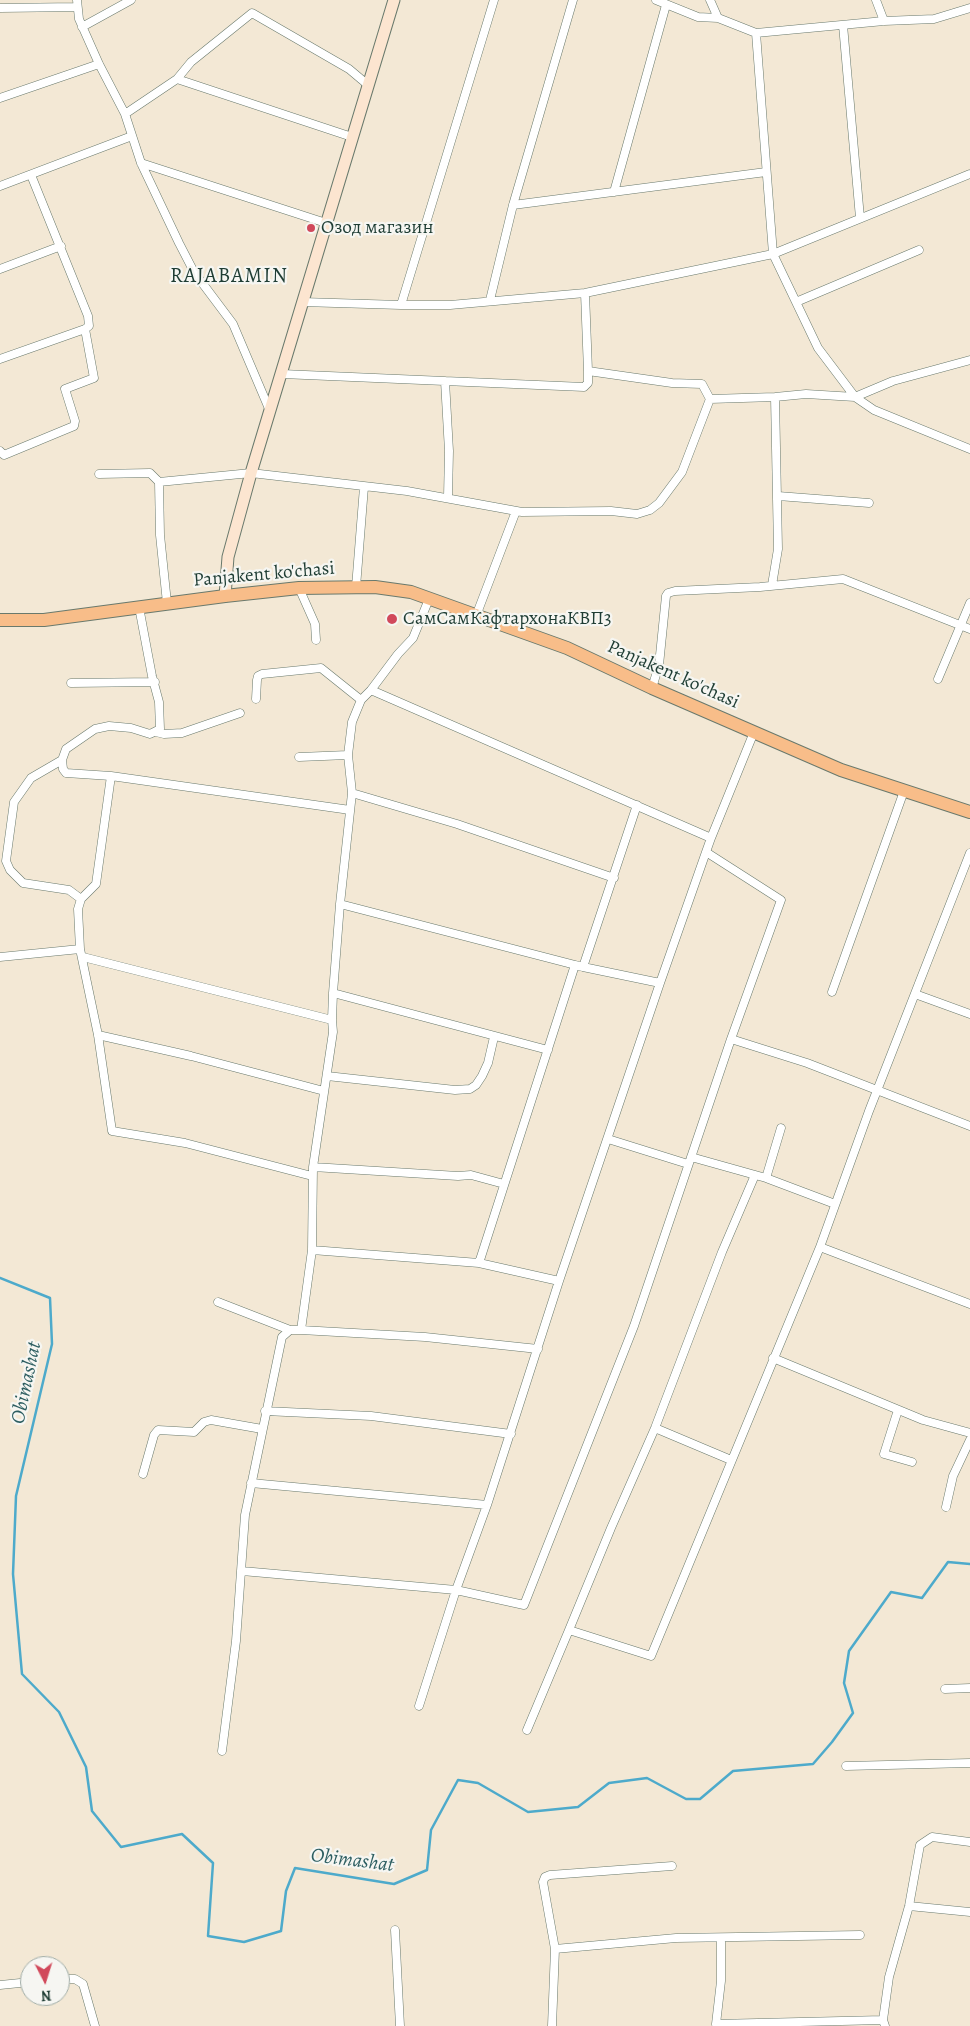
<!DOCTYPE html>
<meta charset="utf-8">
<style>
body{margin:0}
#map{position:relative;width:970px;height:2026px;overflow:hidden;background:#f3e8d5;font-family:Alegreya,serif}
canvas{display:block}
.north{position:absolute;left:20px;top:1956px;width:50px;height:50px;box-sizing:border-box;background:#f6f6f2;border:1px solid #a0aca6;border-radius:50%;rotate:175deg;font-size:14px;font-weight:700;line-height:20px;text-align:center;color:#1f3d34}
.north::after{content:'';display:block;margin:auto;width:18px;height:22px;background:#d1495b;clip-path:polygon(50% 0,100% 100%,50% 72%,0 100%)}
</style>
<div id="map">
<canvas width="970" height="2026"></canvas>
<div class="north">N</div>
</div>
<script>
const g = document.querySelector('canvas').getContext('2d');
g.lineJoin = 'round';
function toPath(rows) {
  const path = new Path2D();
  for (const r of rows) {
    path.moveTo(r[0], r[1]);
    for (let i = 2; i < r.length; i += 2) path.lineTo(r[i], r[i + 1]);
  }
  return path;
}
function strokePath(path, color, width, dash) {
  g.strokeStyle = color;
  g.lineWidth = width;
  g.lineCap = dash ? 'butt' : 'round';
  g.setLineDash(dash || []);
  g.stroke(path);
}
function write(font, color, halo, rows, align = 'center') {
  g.font = font + ' Alegreya,serif';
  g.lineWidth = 4.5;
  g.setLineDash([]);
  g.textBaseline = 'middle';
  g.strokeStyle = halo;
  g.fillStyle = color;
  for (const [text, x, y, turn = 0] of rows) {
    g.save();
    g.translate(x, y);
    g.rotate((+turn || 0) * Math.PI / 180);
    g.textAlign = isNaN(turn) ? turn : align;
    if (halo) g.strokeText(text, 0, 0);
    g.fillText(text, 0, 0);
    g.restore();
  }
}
const stream = toPath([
 [0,1278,50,1298,52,1344,16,1496,13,1574,22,1674,59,1712,86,1767,92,1811,121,1847,182,1834,213,1863,208,1936,244,1942,281,1931,286,1891,295,1868,394,1884,427,1870,431,1830,458,1780,478,1783,528,1812,578,1807,609,1783,647,1778,686,1799,700,1799,733,1771,813,1764,832,1742,853,1713,844,1683,849,1651,891,1592,922,1598,948,1562,970,1564]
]);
const minor = toPath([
 [77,0,79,19,99,64,125,114,141,163,179,243,194,272,233,324,270,411],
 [656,0,698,17,718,18,756,33,884,21,934,19,970,8],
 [710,0,718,18],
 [876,0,884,21],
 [0,8,77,7],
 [843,25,860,218],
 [82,27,131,0],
 [756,33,773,254,818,348,855,397,874,410,970,449],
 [177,79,352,137],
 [0,98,99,64],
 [125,114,177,79,191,62,252,13,349,69,368,85],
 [141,163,326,223],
 [0,186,132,136],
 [614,192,666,5],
 [513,205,766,172],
 [0,269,61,246],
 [585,293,588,371],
 [490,300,513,205,573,0],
 [302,302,401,305,450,305,585,293,773,254,970,174],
 [796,302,919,250],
 [401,305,494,0],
 [0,359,85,329],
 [282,374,584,387,588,383,588,371,672,383,702,384,710,399],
 [445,381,449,451,448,497],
 [0,451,4,455,74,426,75,421,65,389,94,378,85,329,89,326,88,316,31,175],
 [99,474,150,473,159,482],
 [778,496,869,503],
 [772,585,778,549,775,397],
 [356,587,364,487],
 [299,588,315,624,316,640],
 [167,603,160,535,159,482,251,473,407,491,522,512,611,511,637,514,650,510,659,503,682,472,710,399,775,397,806,394,855,397,893,381,970,360],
 [476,616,516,511],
 [938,679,970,603],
 [71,683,155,682],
 [652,688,659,665,666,596,668,593,675,591,760,587,843,579,970,629],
 [371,690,711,838,706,852,781,900,731,1039,807,1063,970,1126],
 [256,699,257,680,258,676,262,674,321,668,361,700],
 [156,732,164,734,182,733,240,713],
 [299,757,348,755],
 [62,760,31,778,14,802,6,861,10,870,23,883,69,890,81,899],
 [111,776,66,773,63,769,62,760,66,749,95,729,109,726,131,728,150,734,160,729,159,702,152,676,139,607],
 [352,793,457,824,614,878],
 [711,838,754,732],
 [970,853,869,1111,820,1247,970,1304],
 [340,904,583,967,660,983],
 [0,957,80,949],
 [83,957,332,1020],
 [832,992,904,791],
 [333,993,548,1050],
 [915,994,970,1014],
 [98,1035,191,1056,324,1091],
 [327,1076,455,1090,470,1089,476,1085,482,1076,488,1063,494,1037],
 [608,1139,688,1164],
 [691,1157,766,1178,835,1204],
 [313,1167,458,1176,471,1175,504,1184],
 [755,1175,722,1252,655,1428,611,1528,569,1630,651,1656,820,1247],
 [312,1176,185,1143,112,1131,98,1035,80,949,78,909,81,899,96,884,111,776,350,810],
 [766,1178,781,1128],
 [312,1250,479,1263,559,1281],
 [479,1263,575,965,583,967,637,805],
 [218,1302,290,1330],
 [301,1330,312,1250,313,1167,333,1032,332,1020,333,993,340,904,352,793,348,755,352,722,361,700,371,690,398,654,413,638,429,599],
 [773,1358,923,1420,970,1433],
 [898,1410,884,1454,912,1462],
 [265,1411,371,1416,511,1434],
 [655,1428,731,1460],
 [143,1474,154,1435,158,1430,194,1432,204,1422,211,1420,262,1429],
 [251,1483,487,1505,559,1281,660,983,706,852],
 [946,1507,953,1476,970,1440],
 [242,1571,456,1590,524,1605,634,1326,731,1039],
 [945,1689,970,1688],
 [419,1706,456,1590,487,1505],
 [527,1730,569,1630],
 [222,1751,236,1641,245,1515,282,1337,290,1330,301,1330,425,1337,538,1349],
 [846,1766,970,1763],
 [909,1906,970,1912],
 [395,1930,400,2026],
 [721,1939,721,1981,716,2024,883,2020],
 [555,1949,676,1938,860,1935],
 [60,1979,75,1979,83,1984,95,2026],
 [0,1985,30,1982],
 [552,2026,555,1949,543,1882,545,1877,550,1875,672,1866],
 [885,2026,883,2020,889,1977,909,1906,920,1845,932,1837,970,1842]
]);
const secondary = toPath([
 [225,596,228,557,251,473,394,0]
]);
const primary = toPath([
 [0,620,44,620,225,596,299,588,375,587,411,592,567,648,652,688,841,770,970,812]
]);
const markers = [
 [311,228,5,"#d1495b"],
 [392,619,6,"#d1495b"]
];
const poiNames = [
 ["Озод магазин",321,228],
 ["СамСамКафтархонаКВП3",403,619]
];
const streetNames = [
 ["Panjakent ko'chasi",264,575,-5],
 ["Panjakent ko'chasi",673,675,24]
];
const waterNames = [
 ["Obimashat",27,1383,-78],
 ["Obimashat",352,1861,7]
];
const quarterNames = [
 ["RAJABAMIN",229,277]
];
strokePath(stream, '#4daacb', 2.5);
strokePath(minor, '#69796c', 9);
strokePath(secondary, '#69796c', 13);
strokePath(primary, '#69796c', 14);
strokePath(minor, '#fff', 8);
strokePath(secondary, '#fce5d0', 11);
strokePath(primary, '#f8bd89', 12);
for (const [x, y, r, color] of markers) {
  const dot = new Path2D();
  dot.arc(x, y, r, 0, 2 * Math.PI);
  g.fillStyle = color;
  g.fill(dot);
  strokePath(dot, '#f6f6f2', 2);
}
write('19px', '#1f3d34', '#f6f6f2', poiNames, 'left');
write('19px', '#1f3d34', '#f6f6f2', streetNames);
write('italic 20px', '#2d5e61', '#f6f6f2', waterNames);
g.letterSpacing = '1px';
write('21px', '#1f3d34', '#f6f6f2', quarterNames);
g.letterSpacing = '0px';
</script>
